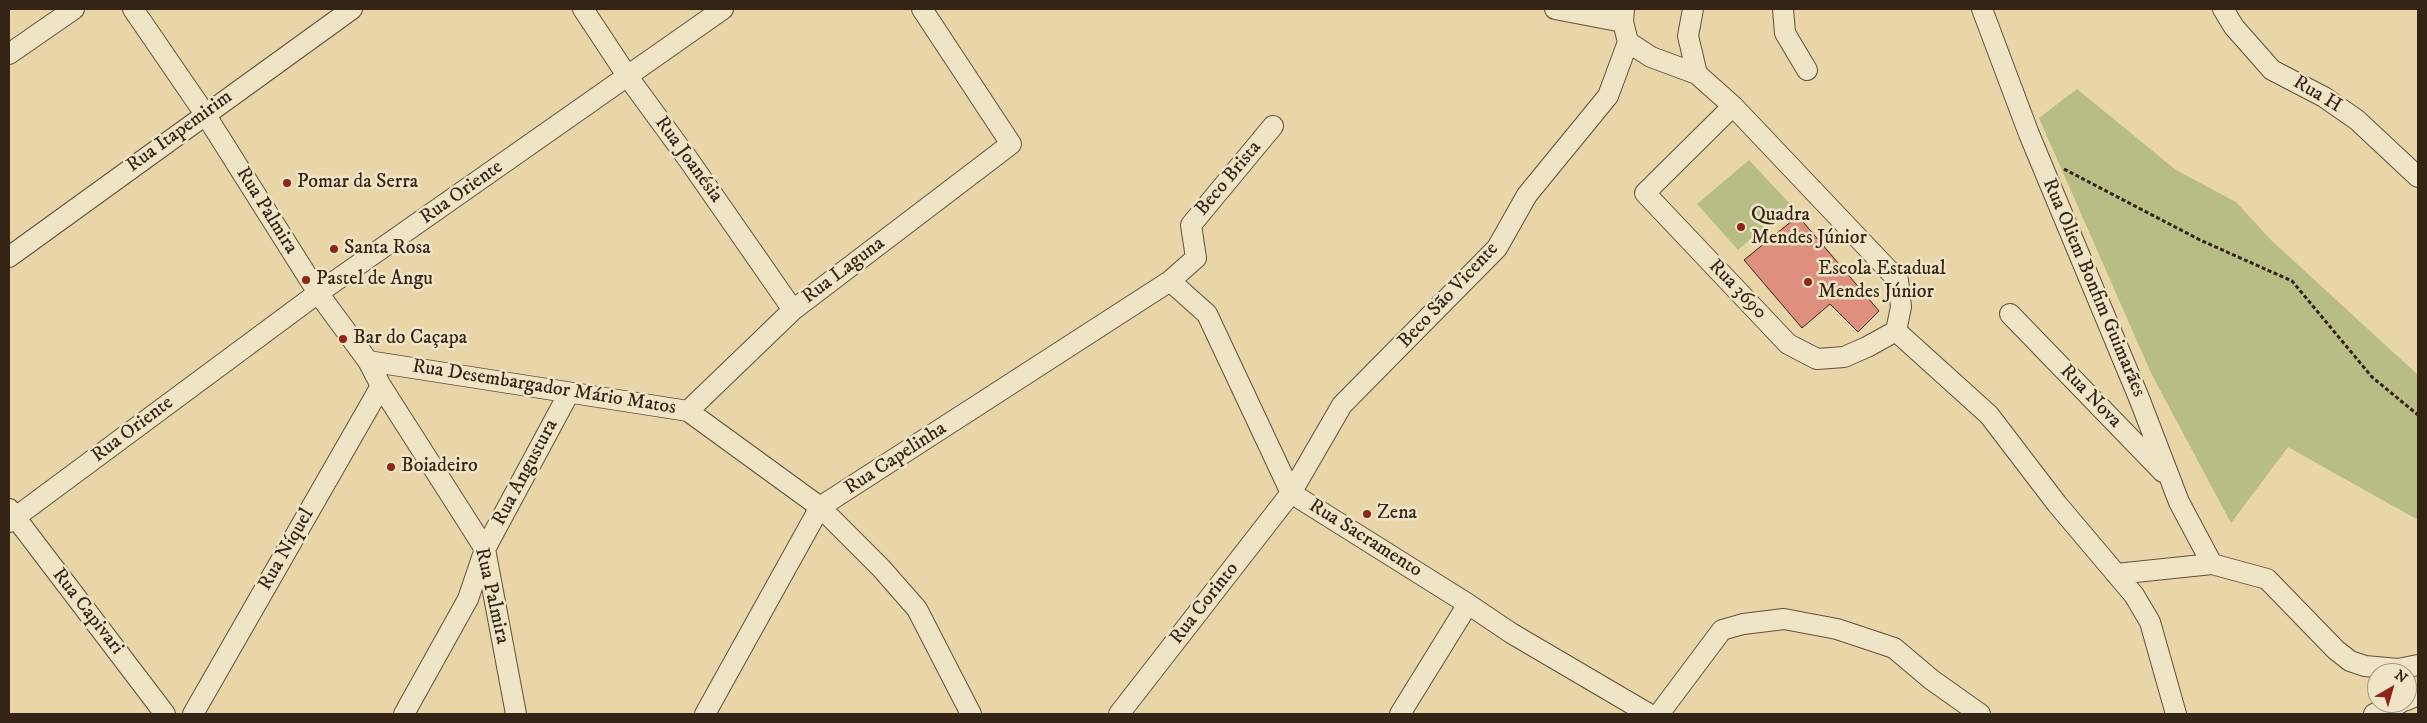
<!DOCTYPE html>
<meta charset="utf-8">
<style>
body{margin:0}
#map{position:relative;width:2427px;height:723px;overflow:hidden;background:#e8d6a8;font-family:"IM FELL DW Pica",serif}
canvas{display:block}
.frame{position:absolute;inset:0;border:10px solid #352316;pointer-events:none}
.north{position:absolute;left:2367px;top:663px;width:50px;height:50px;box-sizing:border-box;background:#f0e4c6;border:1px solid #a59780;border-radius:50%;rotate:38deg;font-size:14px;font-weight:700;line-height:20px;text-align:center;color:#352316}
.north::after{content:'';display:block;margin:auto;width:18px;height:22px;background:#8f2418;clip-path:polygon(50% 0,100% 100%,50% 72%,0 100%)}
</style>
<div id="map">
<canvas width="2427" height="723"></canvas>
<div class="frame"></div>
<div class="north">N</div>
</div>
<script>
const g = document.querySelector('canvas').getContext('2d');
g.lineJoin = 'round';
function paint(path, color) {
  g.fillStyle = color;
  g.fill(path, 'evenodd');
}
function toPath(rows) {
  const path = new Path2D();
  for (const r of rows) {
    path.moveTo(r[0], r[1]);
    for (let i = 2; i < r.length; i += 2) path.lineTo(r[i], r[i + 1]);
  }
  return path;
}
function strokePath(path, color, width, dash) {
  g.strokeStyle = color;
  g.lineWidth = width;
  g.lineCap = dash ? 'butt' : 'round';
  g.setLineDash(dash || []);
  g.stroke(path);
}
function write(font, color, halo, rows, align = 'center') {
  g.font = font + ' "IM FELL DW Pica",serif';
  g.lineWidth = 5;
  g.setLineDash([]);
  g.textBaseline = 'middle';
  g.strokeStyle = halo;
  g.fillStyle = color;
  for (const [text, x, y, turn = 0] of rows) {
    g.save();
    g.translate(x, y);
    g.rotate((+turn || 0) * Math.PI / 180);
    g.textAlign = isNaN(turn) ? turn : align;
    if (halo) g.strokeText(text, 0, 0);
    g.fillText(text, 0, 0);
    g.restore();
  }
}
const green = toPath([
 [2077,89,2176,170,2236,202,2271,240,2418,375,2418,520,2288,447,2231,523,2151,373,2039,118],
 [1749,160,1790,204,1738,250,1697,204]
]);
const building = toPath([
 [1798,216,1879,311,1858,332,1830,304,1802,328,1744,260,1798,216]
]);
const path = toPath([
 [2064,169,2200,240,2292,281,2372,377,2418,415]
]);
const minor = toPath([
 [133,9,205,114,318,293,368,361,381,386,485,549,516,714],
 [583,9,628,77,688,159,793,310],
 [1555,9,1623,22],
 [1624,9,1623,22,1628,42,1651,57,1697,74,1733,106,1898,280,1901,307,1896,331,1989,415,2057,504,2134,595,2150,622,2176,714],
 [1693,9,1688,36,1697,74],
 [1783,9,1785,33,1807,70],
 [1982,9,2029,134,2139,398,2179,502,2212,564],
 [2223,9,2234,27,2272,70,2324,97,2357,120,2418,177],
 [9,54,74,9],
 [1733,106,1645,193,1788,344,1817,359,1844,357,1867,347,1896,331],
 [9,257,352,9],
 [1170,281,1207,314,1291,493,1468,604,1511,633,1649,714],
 [2010,314,2163,472],
 [368,361,688,411,820,507,881,568,917,609,971,714],
 [688,411,793,310,1011,144,922,9],
 [9,509,165,714],
 [9,522,318,293,723,9],
 [2116,574,2212,564,2267,579,2336,650,2350,661,2365,666,2398,669,2418,665],
 [2407,700,2418,695],
 [193,714,381,386],
 [404,714,468,599,485,549,569,393],
 [705,714,820,507,1170,281,1196,258,1191,225,1273,126],
 [1119,714,1291,493,1342,405,1497,248,1527,195,1608,96,1628,42],
 [1400,714,1468,604],
 [1659,714,1722,630,1743,624,1784,619,1837,629,1894,648,1932,680,1980,714],
 [2374,714,2400,703]
]);
const markers = [
 [287,183,5,"#8f2418"],
 [1741,227,5,"#8f2418"],
 [334,249,5,"#8f2418"],
 [306,280,5,"#8f2418"],
 [1808,282,5,"#8f2418"],
 [343,339,5,"#8f2418"],
 [391,467,5,"#8f2418"],
 [1367,514,5,"#8f2418"]
];
const streetNames = [
 ["Rua H",2317,95,31],
 ["Rua Itapemirim",180,132,-36],
 ["Rua Joanésia",688,160,54],
 ["Beco Brista",1229,179,-50],
 ["Rua Oriente",462,193,-35],
 ["Rua Palmira",266,211,58],
 ["Rua Laguna",844,271,-37],
 ["Rua Oliem Bonfim Guimarães",2093,288,67],
 ["Rua 3690",1737,290,46],
 ["Beco São Vicente",1449,296,-47],
 ["Rua Desembargador Mário Matos",544,388,9],
 ["Rua Nova",2090,397,46],
 ["Rua Oriente",133,430,-37],
 ["Rua Capelinha",896,459,-33],
 ["Rua Angustura",526,473,-62],
 ["Rua Sacramento",1365,539,32],
 ["Rua Níquel",287,550,-60],
 ["Rua Palmira",491,596,77],
 ["Rua Corinto",1205,604,-52],
 ["Rua Capivari",87,612,52]
];
const poiNames = [
 ["Pomar da Serra",297,183],
 ["Quadra",1751,216],
 ["Mendes Júnior",1751,239],
 ["Santa Rosa",344,249],
 ["Escola Estadual",1818,270],
 ["Mendes Júnior",1818,293],
 ["Pastel de Angu",316,280],
 ["Bar do Caçapa",353,339],
 ["Boiadeiro",401,467],
 ["Zena",1377,514]
];
paint(green, '#b8bd86');
paint(building, '#df8f7d');
strokePath(building, '#352316', 1);
strokePath(minor, '#62503a', 22);
strokePath(path, '#352316', 3, [4, 2.5]);
strokePath(minor, '#f0e4c6', 20);
for (const [x, y, r, color] of markers) {
  const dot = new Path2D();
  dot.arc(x, y, r, 0, 2 * Math.PI);
  g.fillStyle = color;
  g.fill(dot);
  strokePath(dot, '#f0e4c6', 2);
}
write('20px', '#352316', '#f0e4c6', streetNames);
write('20px', '#352316', '#f0e4c6', poiNames, 'left');
</script>
